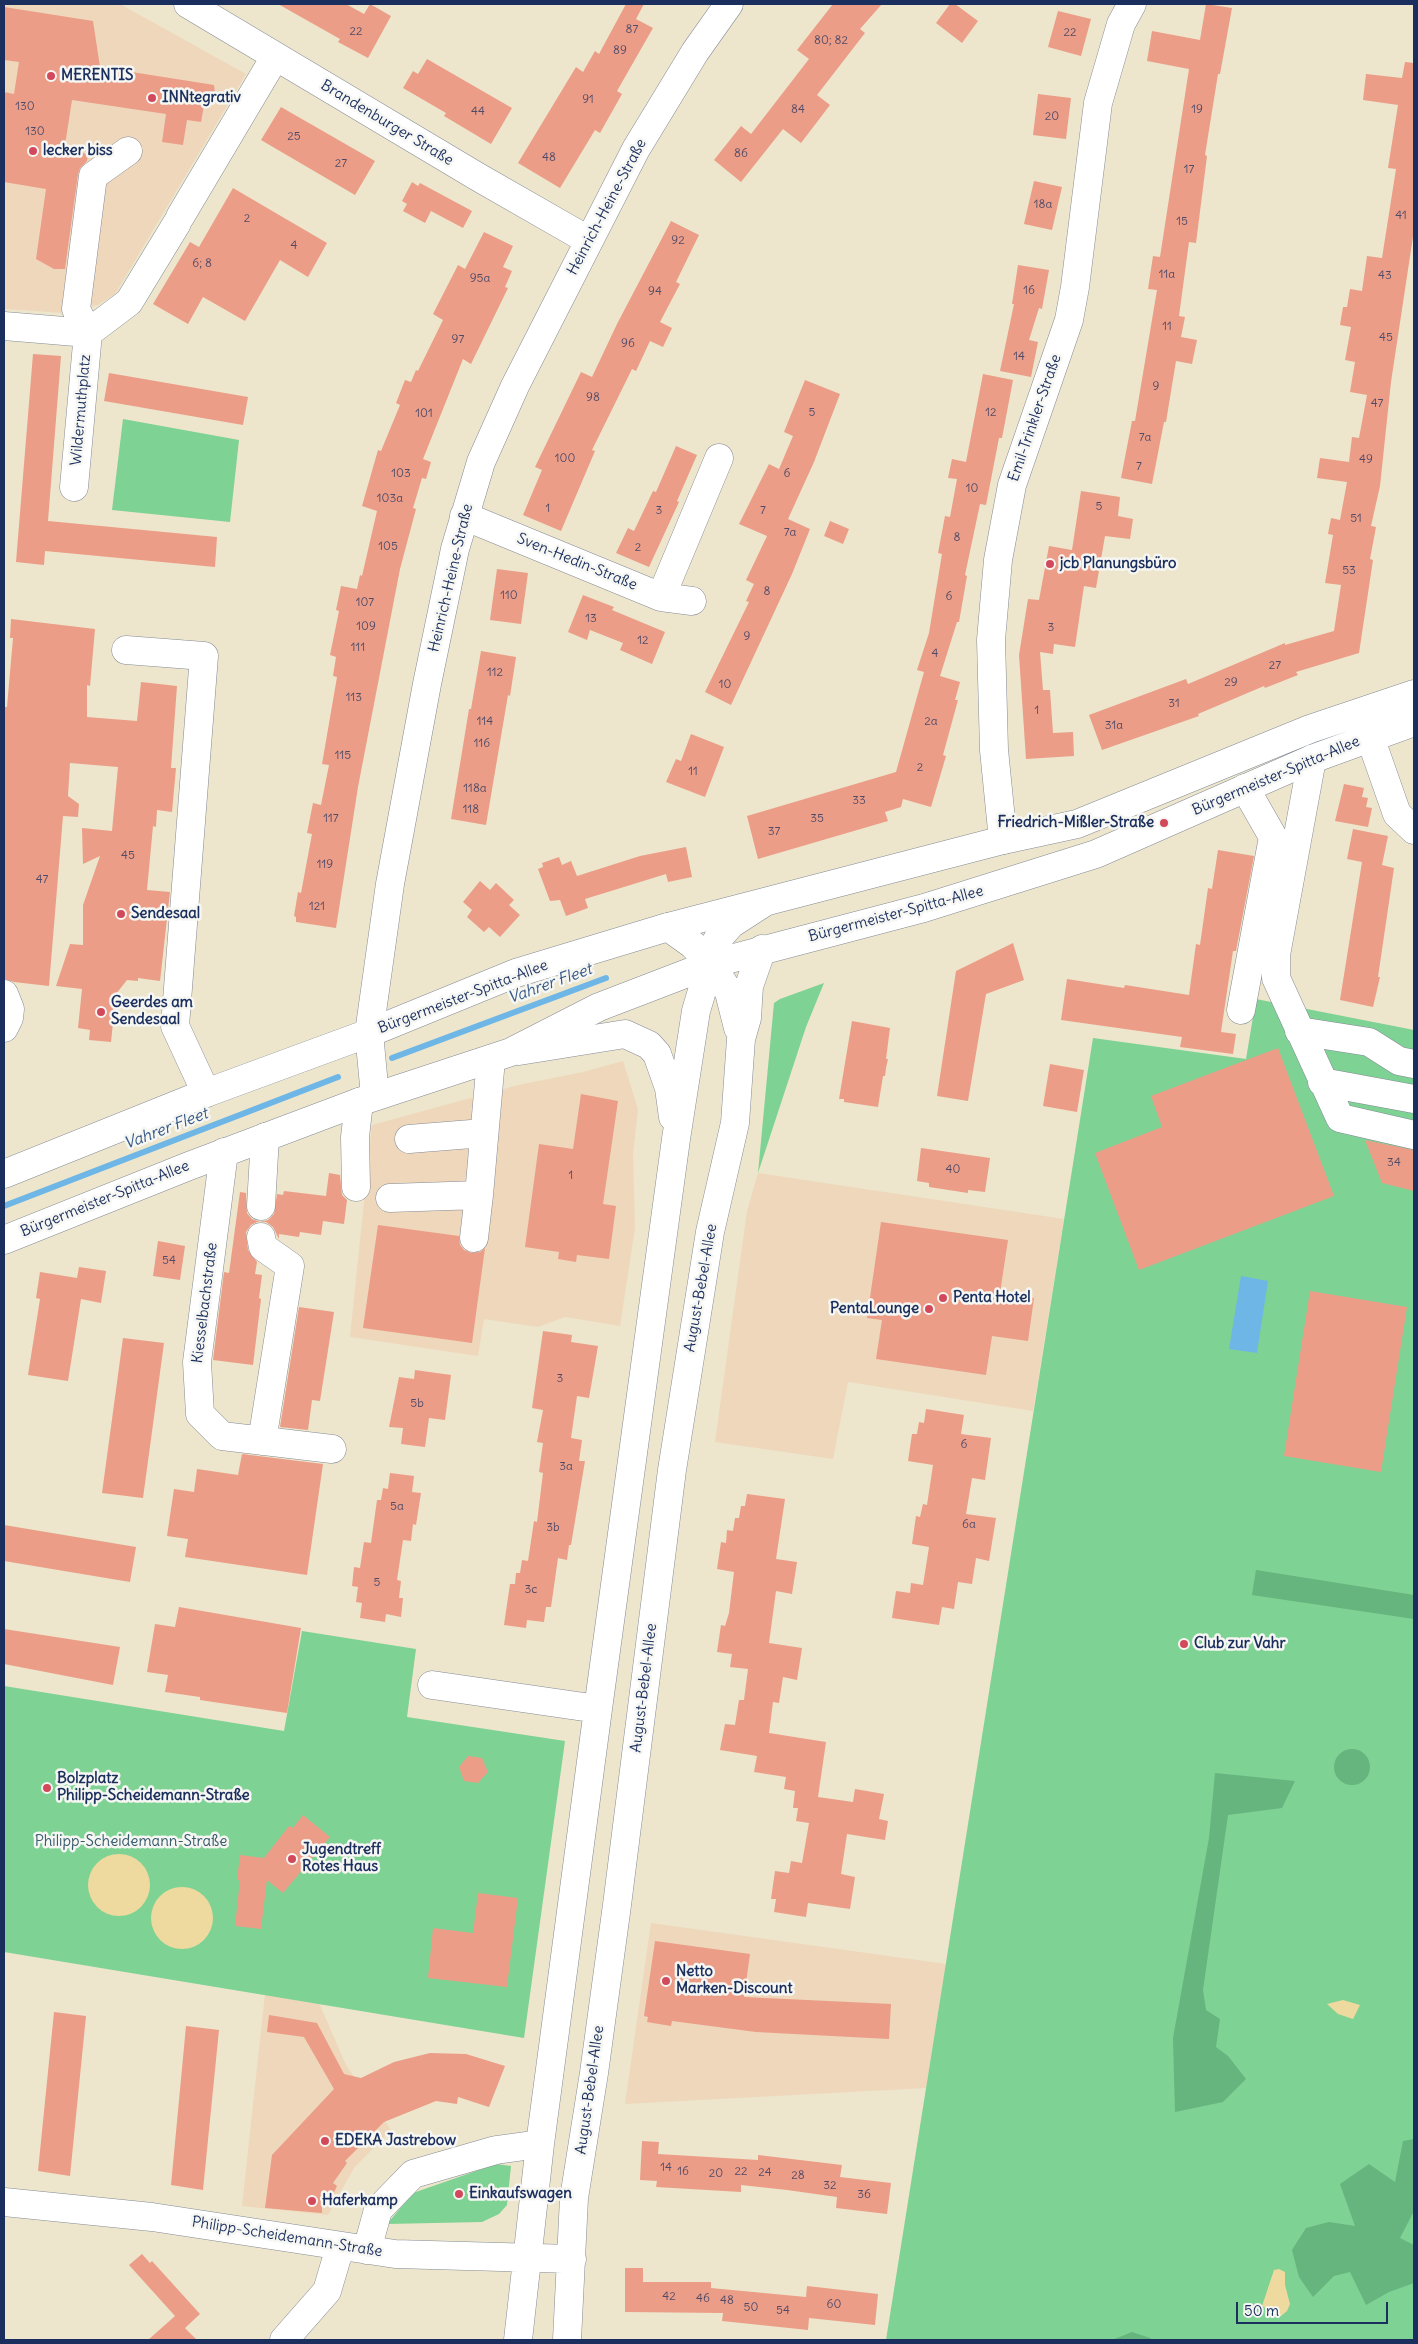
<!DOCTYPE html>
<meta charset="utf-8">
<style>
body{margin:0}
#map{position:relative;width:1418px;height:2344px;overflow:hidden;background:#ede6cc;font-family:Delius,sans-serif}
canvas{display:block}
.frame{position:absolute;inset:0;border:5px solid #1b2f5e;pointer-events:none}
.scale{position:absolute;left:1236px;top:2302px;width:152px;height:22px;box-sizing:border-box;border:2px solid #1b2f5e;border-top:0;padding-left:6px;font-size:15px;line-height:18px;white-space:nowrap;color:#1b2f5e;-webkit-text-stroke:4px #f6f6f2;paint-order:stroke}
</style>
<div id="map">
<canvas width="1418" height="2344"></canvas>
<div class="frame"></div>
<div class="scale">50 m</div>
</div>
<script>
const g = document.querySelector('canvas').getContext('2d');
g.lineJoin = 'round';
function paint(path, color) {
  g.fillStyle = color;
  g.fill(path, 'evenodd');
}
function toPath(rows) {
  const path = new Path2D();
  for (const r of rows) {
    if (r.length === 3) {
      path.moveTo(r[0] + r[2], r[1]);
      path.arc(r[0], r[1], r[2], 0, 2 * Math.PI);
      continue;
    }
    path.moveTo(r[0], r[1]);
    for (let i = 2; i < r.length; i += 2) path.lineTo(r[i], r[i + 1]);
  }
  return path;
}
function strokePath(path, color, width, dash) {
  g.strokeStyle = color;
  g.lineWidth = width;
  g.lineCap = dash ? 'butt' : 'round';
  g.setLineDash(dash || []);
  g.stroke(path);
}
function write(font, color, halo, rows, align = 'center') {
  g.font = font + ' Delius,sans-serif';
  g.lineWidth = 5;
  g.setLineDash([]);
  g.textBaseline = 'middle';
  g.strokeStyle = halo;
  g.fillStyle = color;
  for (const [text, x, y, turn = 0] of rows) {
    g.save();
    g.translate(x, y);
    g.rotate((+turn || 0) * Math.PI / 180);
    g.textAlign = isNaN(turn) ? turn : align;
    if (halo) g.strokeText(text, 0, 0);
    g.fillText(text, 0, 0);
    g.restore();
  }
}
const built = toPath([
 [4,4,120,4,246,74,115,294,98,305,64,313,4,309],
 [623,1061,638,1109,633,1154,635,1228,620,1326,565,1317,538,1327,484,1319,478,1356,350,1337,372,1125,518,1085,583,1072],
 [758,1173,1064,1219,1033,1411,848,1382,833,1459,715,1442,747,1211],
 [651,1923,946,1964,926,2088,625,2104],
 [265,1994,319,2003,346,2065,391,2130,354,2168,328,2215,242,2206]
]);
const green = toPath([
 [123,419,239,440,230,522,112,510],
 [824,983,806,1027,758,1173,774,1003,780,999],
 [1256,999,1414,1030,1414,2340,886,2340,1093,1038,1246,1059],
 [302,1631,416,1649,407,1717,565,1741,524,2038,4,1952,4,1686,284,1731],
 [496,2164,511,2166,507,2205,499,2214,482,2222,387,2224,413,2193]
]);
const forest = toPath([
 [1256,1570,1414,1595,1414,1619,1252,1595],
 [1352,1767,18],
 [1215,1773,1295,1781,1282,1808,1228,1815,1203,1990,1206,2010,1220,2019,1216,2047,1228,2056,1246,2079,1223,2102,1175,2112,1173,2038,1209,1838],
 [1414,2139,1414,2211,1400,2238,1414,2245,1414,2283,1389,2292,1366,2305,1350,2272,1334,2276,1313,2297,1299,2277,1292,2250,1306,2228,1329,2222,1355,2226,1340,2184,1369,2164,1395,2182,1403,2141],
 [1132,2332,1150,2338,1153,2340,1112,2340]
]);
const sand = toPath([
 [119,1885,31],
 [182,1918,31],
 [1343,2000,1360,2005,1353,2019,1338,2014,1327,2004],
 [1279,2269,1285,2272,1285,2285,1290,2304,1287,2311,1281,2316,1262,2306,1274,2270]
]);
const water = toPath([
 [1241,1276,1268,1281,1257,1353,1229,1349]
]);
const stream = toPath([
 [392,1058,606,978],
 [4,1206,338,1077]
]);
const building = toPath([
 [278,4,346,4,364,14,370,4,391,16,368,58,338,42,340,39],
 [626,4,644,4,636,19,653,28,617,91,622,94,600,133,595,130,560,188,518,163,576,67,583,72,595,51,599,54],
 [833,4,882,4,860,29,865,33,817,95,830,105,801,143,783,129,741,182,714,160,741,126,751,134,809,59,797,50],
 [950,4,955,4,978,21,962,43,936,23],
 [1206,4,1232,8,1220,74,1218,74,1205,155,1207,156,1196,243,1189,242,1179,316,1185,317,1181,337,1197,340,1192,364,1176,361,1166,422,1164,422,1152,484,1121,478,1132,421,1135,421,1157,290,1148,289,1153,256,1160,257,1189,69,1147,61,1152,31,1200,40],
 [4,7,93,21,100,67,214,85,216,101,205,100,201,122,187,120,183,145,162,142,166,114,72,100,65,145,88,155,87,161,80,168,78,174,65,269,54,269,36,259,46,189,4,182,4,92,14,94,19,62,4,60],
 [1058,11,1091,19,1081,56,1048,47],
 [427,59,512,108,491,144,444,116,446,113,403,88,413,71,418,74],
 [1405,62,1414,63,1414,230,1391,382,1380,486,1371,526,1376,527,1370,559,1373,560,1359,653,1296,672,1298,675,1265,688,1264,686,1198,714,1199,716,1102,750,1089,715,1186,679,1188,684,1285,643,1285,645,1334,631,1341,585,1325,583,1333,535,1328,534,1331,518,1340,520,1347,482,1317,478,1320,458,1349,462,1352,437,1359,438,1367,395,1350,392,1355,362,1345,360,1351,327,1340,325,1343,307,1347,307,1350,289,1362,291,1367,256,1382,258,1396,169,1388,168,1398,105,1363,100,1366,74,1402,78],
 [1038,94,1071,98,1066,139,1033,135],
 [281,107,375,161,355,195,261,140],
 [1034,181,1062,187,1052,230,1024,224],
 [412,182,418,186,420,183,472,211,463,228,431,211,425,223,403,211,407,204,402,201],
 [233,188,327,243,308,277,280,260,245,321,203,297,188,324,153,304,190,242,199,247],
 [671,221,699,235,676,282,680,284,660,322,672,328,663,347,650,341,636,371,632,369,592,450,595,451,561,531,523,515,542,470,535,467,581,372,592,377,617,324],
 [484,232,513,246,503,267,512,271,505,287,508,288,471,364,463,359,423,459,431,462,426,479,422,478,413,508,416,509,400,569,358,787,336,928,296,922,296,917,294,916,298,892,301,893,312,834,307,833,313,803,321,805,329,765,322,764,337,677,333,676,336,657,330,655,339,611,336,610,341,586,357,589,360,575,362,576,377,511,362,506,378,450,381,451,400,405,396,403,405,380,411,382,416,370,418,371,443,320,433,314,458,265,465,269],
 [1018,265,1049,270,1042,309,1039,308,1029,340,1038,342,1031,377,1000,371,1014,304,1012,304],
 [33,354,61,356,48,521,217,537,215,567,45,551,44,565,16,562],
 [109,373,248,397,243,425,104,401],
 [983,374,1013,380,1002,438,999,438,986,505,980,504,965,575,967,576,959,622,957,622,940,676,960,682,955,700,958,700,943,755,946,756,931,807,903,799,901,807,885,812,888,821,758,859,747,816,896,772,924,672,917,670,929,633,942,554,938,553,945,516,950,517,957,479,948,478,952,459,966,462],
 [805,380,840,394,814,462,788,519,810,529,792,574,731,705,705,692,749,602,746,601,754,584,746,580,767,536,739,524,769,464,779,469,793,436,784,432],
 [676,446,697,455,677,501,679,502,649,567,616,553,628,528,634,531,653,491,656,492],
 [1081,491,1120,497,1118,516,1133,519,1130,539,1105,536,1096,588,1084,586,1075,647,1054,644,1053,654,1040,652,1043,690,1050,690,1053,733,1073,732,1074,756,1026,759,1019,655,1028,599,1039,600,1049,546,1072,550],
 [830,521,849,529,843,544,824,536],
 [497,569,528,573,521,624,490,620],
 [583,595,614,607,612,610,665,632,652,664,620,650,623,643,590,630,587,640,568,632],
 [11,619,95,629,90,686,87,685,87,717,137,721,141,682,177,686,171,768,176,768,172,812,157,810,156,827,153,826,147,890,170,892,160,981,138,978,138,981,127,980,116,994,111,1042,89,1040,90,1030,78,1028,82,989,56,986,70,944,83,945,83,905,100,856,83,864,82,828,112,831,118,767,70,763,68,796,79,804,78,817,63,816,49,986,14,982,4,979,4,707,7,707,13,638,10,638],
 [481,651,516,657,510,696,508,695,486,825,451,819,469,709,471,709],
 [691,734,724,747,705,797,666,782,676,759,681,761],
 [1344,784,1364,788,1362,797,1368,798,1366,807,1372,808,1368,827,1335,821],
 [1353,829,1388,836,1382,865,1394,868,1378,977,1380,977,1373,1007,1340,1000,1362,862,1347,859],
 [686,847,692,877,668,882,666,874,585,899,588,908,566,916,560,900,550,901,538,869,543,867,542,863,559,857,562,865,571,861,577,876,640,856],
 [1218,850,1254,856,1236,951,1233,951,1221,1032,1236,1034,1233,1054,1180,1047,1182,1037,1061,1020,1067,979,1124,988,1125,985,1189,995,1196,944,1200,945,1208,888,1212,889],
 [480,881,490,890,496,883,514,900,509,905,520,915,500,937,489,927,484,932,467,917,472,910,463,902],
 [1013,943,1024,980,986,994,968,1101,937,1096,956,971],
 [852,1021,890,1028,886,1059,888,1059,886,1068,885,1076,883,1076,878,1107,844,1102,844,1099,839,1099],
 [1278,1048,1334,1196,1139,1270,1095,1153,1162,1127,1151,1096],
 [1050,1064,1084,1070,1077,1112,1043,1106],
 [581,1094,618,1101,603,1204,616,1206,609,1259,577,1255,576,1262,558,1259,559,1252,525,1247,539,1144,573,1149],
 [1365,1140,1414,1150,1414,1191,1382,1183],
 [921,1148,990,1158,985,1192,968,1190,968,1193,929,1187,929,1183,917,1181],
 [329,1173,340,1175,342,1195,347,1200,344,1224,323,1221,321,1235,300,1232,299,1237,279,1234,279,1239,273,1227,266,1222,257,1222,251,1225,246,1232,248,1250,257,1262,255,1274,262,1275,259,1298,261,1299,253,1365,213,1360,224,1272,229,1273,240,1192,246,1193,247,1213,252,1219,260,1222,268,1220,274,1214,277,1194,283,1195,284,1191,326,1196],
 [881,1222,1008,1240,1000,1293,1034,1298,1028,1341,992,1336,986,1375,876,1359,882,1320,867,1318],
 [378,1225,459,1236,460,1245,464,1250,472,1253,480,1252,485,1248,472,1343,363,1328],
 [158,1241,185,1246,180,1280,153,1276],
 [79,1267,106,1271,101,1303,81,1299,68,1381,28,1375,40,1299,36,1298,40,1272,77,1278],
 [1310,1291,1407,1307,1381,1472,1284,1456],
 [299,1307,334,1312,320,1401,312,1400,308,1430,280,1427],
 [543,1331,572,1335,571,1342,598,1346,589,1398,577,1396,571,1438,582,1440,579,1461,585,1461,571,1545,569,1545,567,1560,558,1558,551,1607,546,1607,544,1622,527,1620,526,1628,504,1625,510,1584,515,1584,516,1573,520,1573,522,1560,528,1561,534,1521,537,1522,543,1473,539,1472,543,1443,537,1442,543,1410,532,1408],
 [123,1338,164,1343,143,1498,102,1493],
 [415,1370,451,1375,445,1420,429,1418,425,1447,401,1444,403,1428,389,1427,399,1377,414,1379],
 [926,1409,964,1415,961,1434,991,1438,985,1480,972,1478,966,1514,996,1518,989,1561,976,1558,972,1584,958,1582,954,1609,942,1607,939,1625,892,1618,896,1591,910,1593,911,1583,923,1585,929,1547,912,1544,916,1516,920,1517,923,1504,927,1505,933,1465,908,1461,912,1434,917,1434,919,1422,924,1423],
 [242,1454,323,1464,307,1575,185,1557,188,1539,167,1536,174,1489,194,1492,197,1469,238,1475],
 [390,1473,414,1476,412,1492,421,1493,416,1525,413,1524,411,1541,403,1540,397,1580,401,1581,399,1598,403,1598,401,1617,386,1614,385,1622,360,1618,362,1603,356,1602,358,1587,352,1586,354,1567,360,1568,364,1542,371,1543,377,1500,381,1500,383,1488,388,1489],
 [747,1494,785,1499,776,1559,797,1562,792,1594,776,1591,769,1643,802,1648,797,1680,783,1677,779,1703,773,1702,769,1733,826,1742,818,1797,853,1802,855,1789,884,1794,879,1819,888,1821,885,1840,847,1834,841,1874,855,1877,850,1909,808,1903,806,1917,774,1912,776,1899,771,1899,775,1871,789,1873,791,1861,802,1863,809,1823,796,1821,798,1808,793,1808,795,1791,784,1789,786,1777,754,1772,757,1756,720,1750,725,1724,735,1725,739,1700,744,1700,748,1669,730,1667,732,1654,717,1652,721,1625,725,1626,729,1613,734,1572,717,1569,721,1542,726,1543,727,1530,733,1531,735,1518,739,1518,741,1506,745,1506],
 [4,1525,136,1547,130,1582,4,1561],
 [179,1607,301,1628,287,1713,200,1700,200,1697,165,1692,168,1675,147,1672,155,1624,175,1627],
 [4,1629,120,1647,113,1685,4,1664],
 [468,1756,482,1758,488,1772,478,1783,464,1781,459,1767],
 [303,1815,330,1837,283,1893,267,1880,261,1929,235,1926,240,1880,237,1880,240,1855,264,1858,289,1826,293,1828],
 [478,1893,518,1898,507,1987,428,1978,433,1928,473,1933],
 [655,1941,750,1954,744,1997,891,2004,889,2039,756,2032,672,2021,671,2026,647,2022,648,2017,644,2016],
 [54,2012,86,2016,70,2176,38,2171],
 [269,2015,317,2023,344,2074,361,2078,394,2062,430,2053,466,2054,505,2066,489,2107,458,2097,457,2104,436,2101,384,2122,345,2161,347,2163,333,2183,337,2186,328,2205,322,2204,322,2213,265,2208,272,2155,334,2089,304,2037,267,2032],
 [186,2026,219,2030,203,2190,171,2185],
 [642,2141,659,2142,658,2154,758,2160,758,2155,842,2165,840,2177,891,2183,887,2214,836,2208,837,2197,787,2190,741,2185,741,2192,656,2187,657,2181,640,2180],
 [142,2254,150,2263,152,2261,200,2314,185,2328,197,2340,148,2340,175,2316,129,2265],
 [625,2268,643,2268,643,2282,711,2282,711,2288,806,2297,807,2286,878,2294,875,2325,809,2318,808,2330,722,2321,723,2313,625,2312]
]);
const minor = toPath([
 [188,4,478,177,588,240],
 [180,217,275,57],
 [4,326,88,333,129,302,177,223],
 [74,487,88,333,76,309,93,176,128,151],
 [464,516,661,597,692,601],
 [661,597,719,458],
 [126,650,204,656,175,1026,206,1093],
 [1370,737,1397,814,1414,830],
 [1312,759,1276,955,1276,978,1340,1118,1414,1135],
 [1003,840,994,750,991,640,998,560,1012,485,1069,320,1075,287,1098,103,1121,24,1132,4],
 [668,927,693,945,711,964,729,992,738,1028],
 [4,994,10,1009,9,1018,4,1028],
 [1241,1010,1273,837,1245,788],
 [1299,1031,1369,1042,1399,1061,1414,1064],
 [369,1033,390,884,427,684,455,549,481,462,515,386,636,149,695,52,729,4],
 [519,1051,625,1034,649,1045,657,1054,669,1088,673,1117],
 [1322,1082,1414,1099],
 [409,1139,484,1133],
 [224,1152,197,1362,200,1414,222,1436,332,1449],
 [356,1187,355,1137,359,1102],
 [390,1198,479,1195,491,1059],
 [261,1206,265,1137],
 [261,1237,263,1247,290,1266,262,1441],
 [474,1238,479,1195],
 [432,1685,598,1709],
 [4,2202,152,2217,395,2254,572,2259],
 [367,2250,378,2210,413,2174,496,2150,540,2144],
 [284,2340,327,2291,340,2247],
 [518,2340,540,2144,598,1709,676,1139,696,1011,717,940,731,924,762,904],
 [567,2340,574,2198,594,2073,617,1905,672,1470,710,1232,735,1123,741,1039,747,1018,749,986,762,949]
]);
const major = toPath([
 [369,1033,375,1096],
 [4,1174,206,1093,369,1033,516,973,668,927,1003,840,1077,824,1310,729,1414,694],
 [4,1240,189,1166,359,1102,511,1052,599,1007,711,964,924,908,1096,854,1312,759,1414,722]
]);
const markers = [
 [51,76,5,"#d1495b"],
 [152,98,5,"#d1495b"],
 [33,151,5,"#d1495b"],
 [1050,564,5,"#d1495b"],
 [1164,823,5,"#d1495b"],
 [121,914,5,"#d1495b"],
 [101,1012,5,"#d1495b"],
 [943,1298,5,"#d1495b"],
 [929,1309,5,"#d1495b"],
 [1184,1644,5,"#d1495b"],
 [47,1788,5,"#d1495b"],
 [292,1859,5,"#d1495b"],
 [666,1981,5,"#d1495b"],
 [325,2141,5,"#d1495b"],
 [459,2194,5,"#d1495b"],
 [312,2201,5,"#d1495b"]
];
const numberNames = [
 ["87",632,30],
 ["22",356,32],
 ["22",1070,33],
 ["80; 82",831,41],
 ["89",620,51],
 ["91",588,100],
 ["130",25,107],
 ["84",798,110],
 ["19",1197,110],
 ["44",478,112],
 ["20",1052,117],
 ["130",35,132],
 ["25",294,137],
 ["86",741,154],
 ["48",549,158],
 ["27",341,164],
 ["17",1189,170],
 ["18a",1043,205],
 ["41",1401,216],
 ["2",247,219],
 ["15",1182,222],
 ["92",678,241],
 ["4",294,246],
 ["6; 8",202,264],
 ["11a",1167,275],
 ["43",1385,276],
 ["95a",480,279],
 ["16",1029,291],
 ["94",655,292],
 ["11",1167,327],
 ["45",1386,338],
 ["97",458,340],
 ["96",628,344],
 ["14",1019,357],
 ["9",1156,387],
 ["98",593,398],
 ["47",1377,404],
 ["5",812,413],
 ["12",991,413],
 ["101",424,414],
 ["7a",1145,438],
 ["100",565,459],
 ["49",1366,460],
 ["7",1139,467],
 ["103",401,474],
 ["6",787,474],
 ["10",972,489],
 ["103a",390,499],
 ["5",1099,507],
 ["1",548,509],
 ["3",659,511],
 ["7",763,511],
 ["51",1356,519],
 ["7a",790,533],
 ["8",957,538],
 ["105",388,547],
 ["2",638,548],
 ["53",1349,571],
 ["8",767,592],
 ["110",509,596],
 ["6",949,597],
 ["107",365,603],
 ["13",591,619],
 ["109",366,627],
 ["3",1051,628],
 ["9",747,637],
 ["12",643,641],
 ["111",358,648],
 ["4",935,654],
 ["27",1275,666],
 ["112",495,673],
 ["29",1231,683],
 ["10",725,685],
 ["113",354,698],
 ["31",1174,704],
 ["1",1037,711],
 ["114",485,722],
 ["2a",931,722],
 ["31a",1114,726],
 ["116",482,744],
 ["115",343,756],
 ["2",920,768],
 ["11",693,772],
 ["118a",475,789],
 ["33",859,801],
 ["118",471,810],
 ["117",331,819],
 ["35",817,819],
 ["37",774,832],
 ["45",128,856],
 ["119",325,865],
 ["47",42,880],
 ["121",317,907],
 ["34",1394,1163],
 ["40",953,1170],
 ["1",571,1176],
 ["54",169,1261],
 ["3",560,1379],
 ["5b",417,1404],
 ["6",964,1445],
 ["3a",566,1467],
 ["5a",397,1507],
 ["6a",969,1525],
 ["3b",553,1528],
 ["5",377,1583],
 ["3c",531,1590],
 ["14",666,2168],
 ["16",683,2172],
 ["22",741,2172],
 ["24",765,2173],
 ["20",716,2174],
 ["28",798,2176],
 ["32",830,2186],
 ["36",864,2195],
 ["42",669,2297],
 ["46",703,2299],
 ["48",727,2301],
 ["60",834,2305],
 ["50",751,2308],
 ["54",783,2311]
];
const poiNames = [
 ["MERENTIS",61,76],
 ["INNtegrativ",162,98],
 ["lecker biss",43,151],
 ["jcb Planungsbüro",1060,564],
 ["Friedrich-Mißler-Straße",1154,823,"right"],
 ["Sendesaal",131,914],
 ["Geerdes am",111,1003],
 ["Sendesaal",111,1020],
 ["Penta Hotel",953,1298],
 ["PentaLounge",919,1309,"right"],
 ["Club zur Vahr",1194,1644],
 ["Bolzplatz",57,1779],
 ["Philipp-Scheidemann-Straße",57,1796],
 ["Jugendtreff",302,1850],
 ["Rotes Haus",302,1867],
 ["Netto",676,1972],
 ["Marken-Discount",676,1989],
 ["EDEKA Jastrebow",335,2141],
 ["Einkaufswagen",469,2194],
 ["Haferkamp",322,2201]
];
const streetNames = [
 ["Brandenburger Straße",387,123,31],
 ["Heinrich-Heine-Straße",607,207,-62],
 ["Wildermuthplatz",81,410,-85],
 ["Emil-Trinkler-Straße",1035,418,-71],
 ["Sven-Hedin-Straße",577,562,22],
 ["Heinrich-Heine-Straße",451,578,-77],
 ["Bürgermeister-Spitta-Allee",1276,776,-23],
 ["Bürgermeister-Spitta-Allee",896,914,-15],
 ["Bürgermeister-Spitta-Allee",463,997,-21],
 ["Bürgermeister-Spitta-Allee",105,1199,-22],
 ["August-Bebel-Allee",701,1288,-80],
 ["Kiesselbachstraße",205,1303,-83],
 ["August-Bebel-Allee",644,1688,-83],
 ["August-Bebel-Allee",590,2090,-82],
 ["Philipp-Scheidemann-Straße",287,2237,9]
];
const parkNames = [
 ["Philipp-Scheidemann-Straße",131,1842]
];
const waterNames = [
 ["Vahrer Fleet",550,984,-20],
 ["Vahrer Fleet",166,1129,-21]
];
paint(built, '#eed7bb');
paint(green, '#7ed294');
paint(forest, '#66b47e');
paint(sand, '#eeda9e');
paint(water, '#6eb6e6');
strokePath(stream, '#6eb6e6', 6);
paint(building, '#eb9d87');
strokePath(minor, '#848a95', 29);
strokePath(major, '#848a95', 29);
strokePath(minor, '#fff', 28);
strokePath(major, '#fff', 28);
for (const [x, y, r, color] of markers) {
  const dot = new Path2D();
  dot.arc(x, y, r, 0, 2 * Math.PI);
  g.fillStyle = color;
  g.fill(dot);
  strokePath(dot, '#f6f6f2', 2);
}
write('12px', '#4f4a68', null, numberNames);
write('bold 15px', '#1b2f5e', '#f6f6f2', poiNames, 'left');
write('15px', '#1b2f5e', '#f6f6f2', streetNames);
write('15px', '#34586c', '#f6f6f2', parkNames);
write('italic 16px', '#345887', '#f6f6f2', waterNames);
</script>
